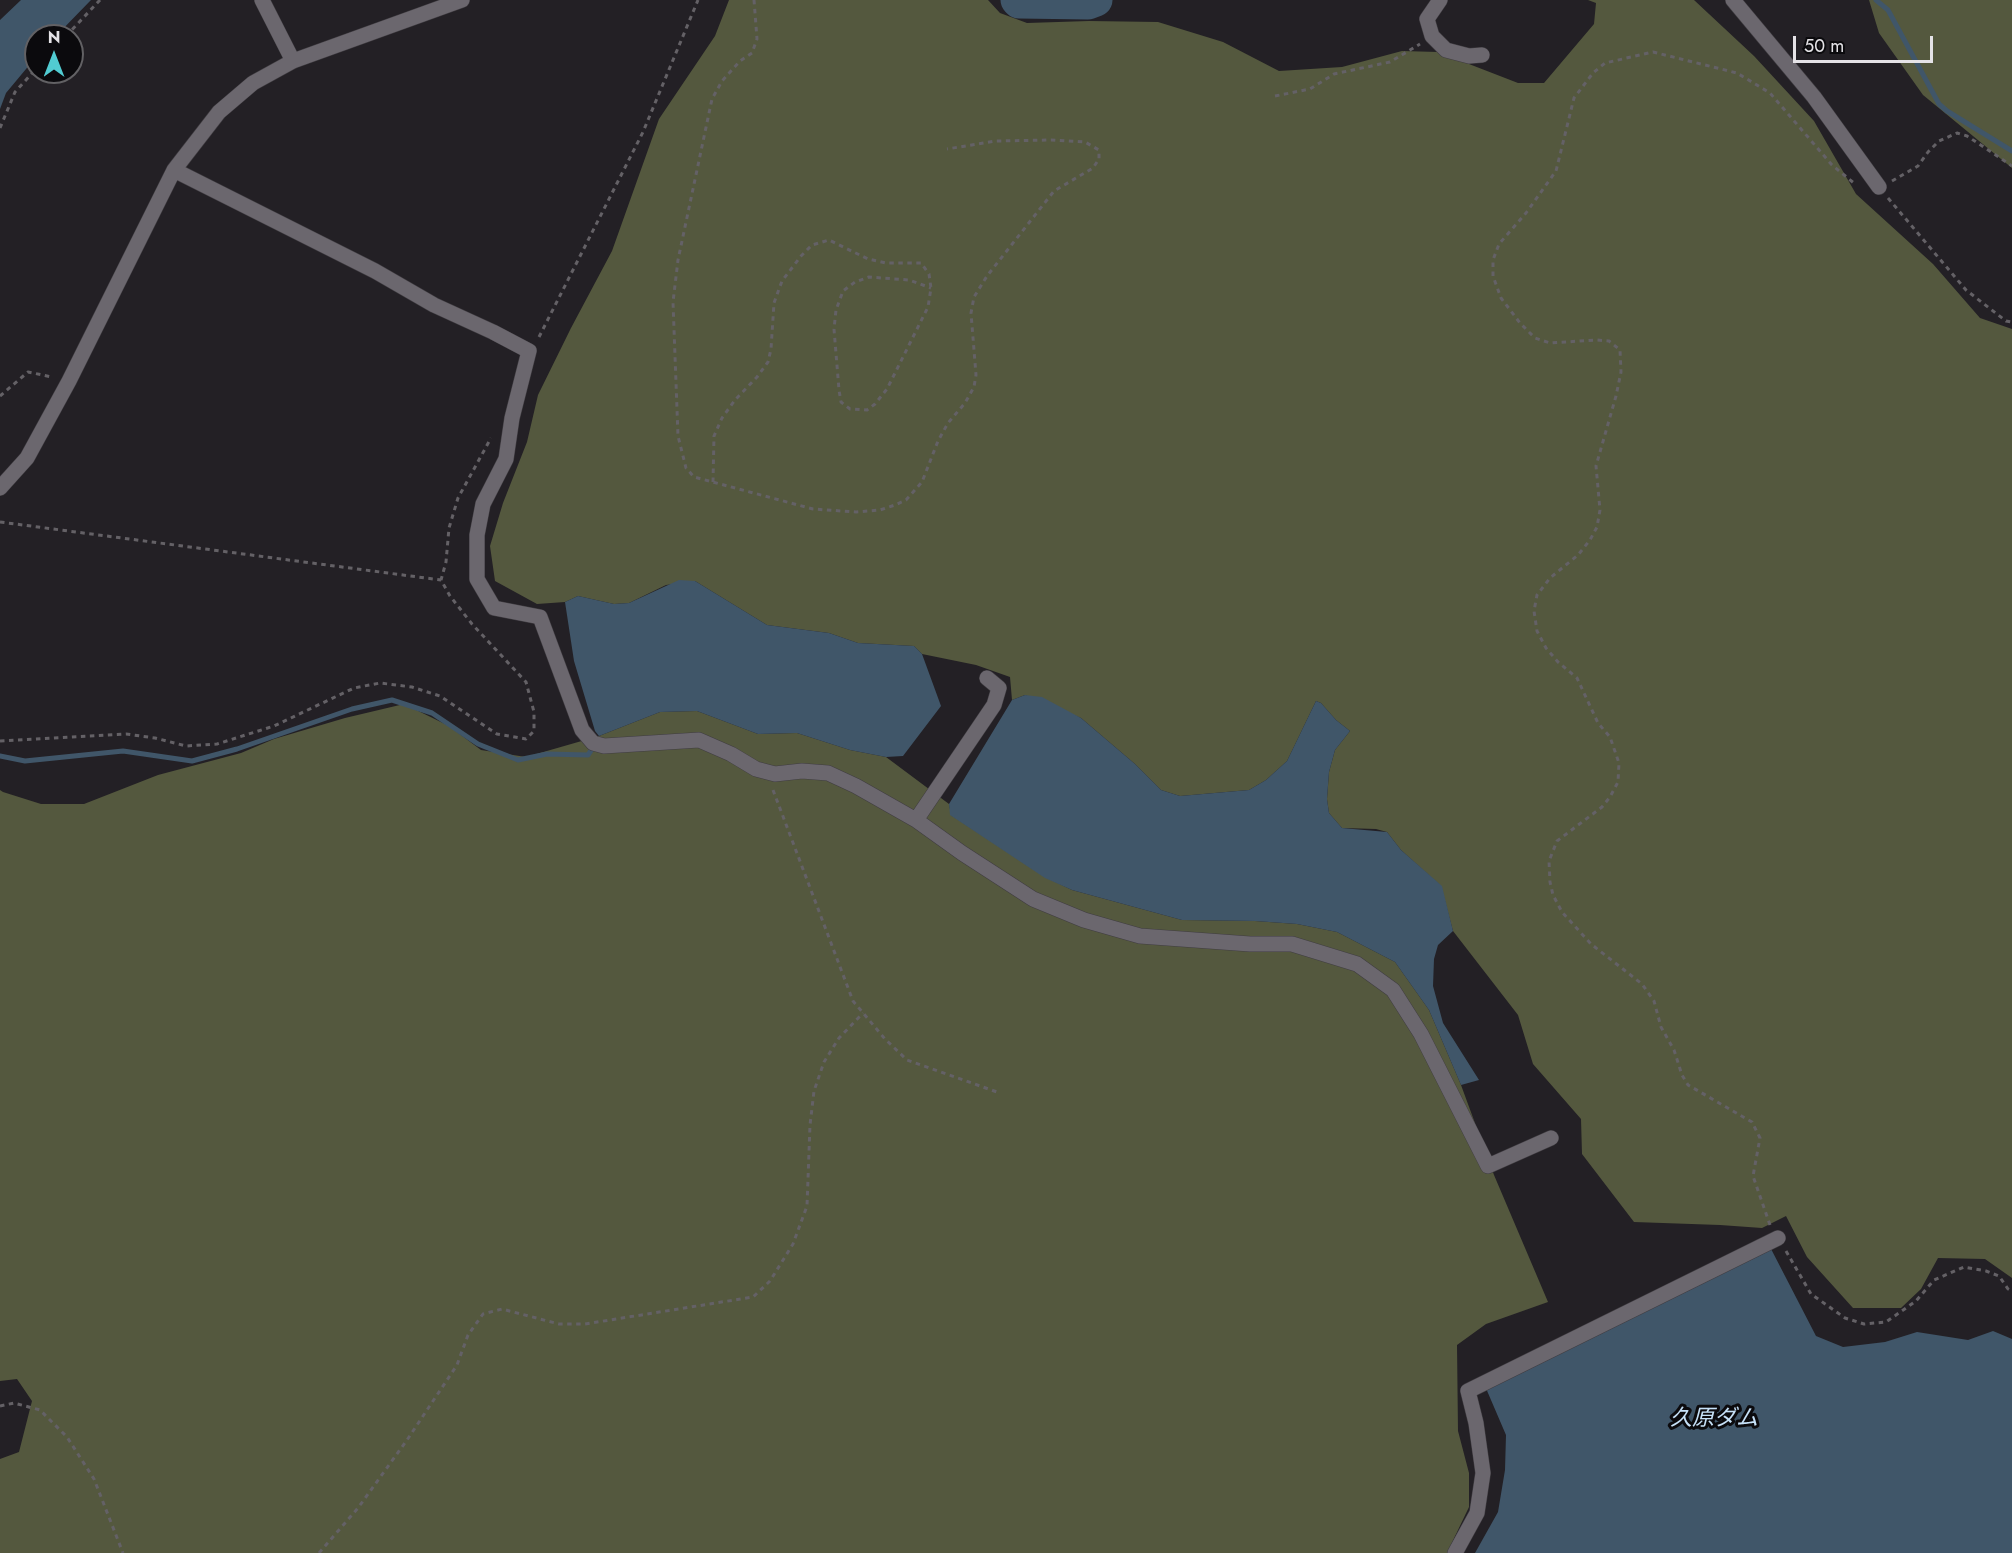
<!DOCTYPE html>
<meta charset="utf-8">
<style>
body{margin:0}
#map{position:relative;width:2012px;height:1553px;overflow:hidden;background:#232025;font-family:Jost,sans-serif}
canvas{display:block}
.north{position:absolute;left:24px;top:24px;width:60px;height:60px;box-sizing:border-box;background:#0b0a0d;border:2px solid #626164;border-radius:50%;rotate:0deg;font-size:16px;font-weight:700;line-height:24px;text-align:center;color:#e5e3e7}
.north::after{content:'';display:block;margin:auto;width:21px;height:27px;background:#51ccd2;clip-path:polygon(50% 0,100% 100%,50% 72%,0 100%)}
.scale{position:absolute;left:1793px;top:36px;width:140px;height:27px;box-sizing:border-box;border:3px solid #e5e3e7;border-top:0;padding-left:8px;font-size:18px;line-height:21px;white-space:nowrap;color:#e5e3e7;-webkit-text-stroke:4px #0b0a0d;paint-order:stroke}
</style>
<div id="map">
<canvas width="2012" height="1553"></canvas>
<div class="north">N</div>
<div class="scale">50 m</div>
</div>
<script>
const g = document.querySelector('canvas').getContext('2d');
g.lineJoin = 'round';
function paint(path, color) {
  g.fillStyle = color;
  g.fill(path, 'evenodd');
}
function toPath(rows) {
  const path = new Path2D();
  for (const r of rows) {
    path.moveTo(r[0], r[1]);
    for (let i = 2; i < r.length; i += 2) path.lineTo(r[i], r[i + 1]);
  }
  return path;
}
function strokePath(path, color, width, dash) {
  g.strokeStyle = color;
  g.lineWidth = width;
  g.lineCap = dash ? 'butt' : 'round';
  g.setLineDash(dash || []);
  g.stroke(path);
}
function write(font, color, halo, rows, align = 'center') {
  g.font = font + ' Jost,"Noto Sans JP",sans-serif';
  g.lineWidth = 6;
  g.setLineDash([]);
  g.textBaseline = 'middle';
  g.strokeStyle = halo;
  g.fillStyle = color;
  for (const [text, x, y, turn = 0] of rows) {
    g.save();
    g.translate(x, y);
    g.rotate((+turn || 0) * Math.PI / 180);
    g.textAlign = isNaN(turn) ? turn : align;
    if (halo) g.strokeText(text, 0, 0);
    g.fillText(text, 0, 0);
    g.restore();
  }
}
const forest = toPath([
 [729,0,988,0,1000,13,1027,23,1089,21,1158,22,1223,42,1279,71,1342,67,1402,51,1438,52,1518,83,1544,83,1594,24,1596,3,1588,0,1694,0,1754,56,1814,121,1856,194,1933,264,1980,318,2012,329,2012,1278,1985,1259,1938,1258,1921,1289,1901,1308,1853,1308,1807,1257,1786,1216,1762,1228,1720,1225,1634,1222,1582,1154,1581,1119,1533,1064,1518,1015,1453,931,1441,886,1401,850,1387,832,1376,829,1342,828,1329,813,1327,799,1329,772,1335,750,1350,731,1336,720,1321,703,1316,701,1287,761,1266,780,1249,790,1180,796,1161,790,1135,764,1081,718,1025,695,1012,700,1010,677,976,665,922,654,914,646,858,643,829,633,767,625,695,581,666,585,629,603,614,604,578,596,565,602,537,604,495,581,490,546,503,503,527,442,538,395,571,328,612,251,659,119,715,36],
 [1869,0,2012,0,2012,168,1923,95,1879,33],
 [404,704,449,726,481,750,526,757,599,736,660,712,697,711,758,734,797,733,850,750,886,757,949,804,951,815,1045,877,1072,890,1182,920,1255,921,1297,924,1337,932,1395,962,1429,1010,1461,1085,1494,1175,1548,1302,1486,1324,1457,1345,1458,1431,1469,1473,1469,1507,1447,1553,0,1553,0,1459,19,1452,32,1401,17,1379,0,1381,0,790,3,792,41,804,84,804,158,775,241,753,274,739,345,718]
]);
const water = toPath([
 [21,0,91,0,56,36,36,36,36,57,6,93,0,109,0,20],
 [679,580,695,581,767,625,829,633,858,643,914,646,922,654,941,706,903,756,886,757,850,750,797,733,758,734,697,711,660,712,599,736,595,731,574,661,565,602,578,596,614,604,629,603],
 [1025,695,1042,697,1081,718,1135,764,1161,790,1180,796,1249,790,1266,780,1287,761,1316,701,1321,703,1336,720,1350,731,1335,750,1329,772,1327,799,1329,813,1342,828,1387,832,1401,850,1442,886,1453,931,1438,945,1434,959,1433,986,1443,1023,1479,1080,1461,1085,1429,1010,1395,962,1337,932,1297,924,1255,921,1182,920,1072,890,1045,878,950,815,949,804,1012,700],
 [1769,1245,1816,1336,1843,1347,1885,1342,1917,1332,1968,1340,1993,1331,2012,1339,2012,1553,1475,1553,1498,1512,1505,1470,1506,1435,1485,1386]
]);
const stream = toPath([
 [1876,0,1888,10,1939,104,1947,111,2012,151],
 [0,756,25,761,123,751,192,761,237,749,352,709,392,700,432,713,478,744,518,760,547,754,588,755,594,746]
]);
const river = toPath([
 [1017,0,1019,2,1088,3,1096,0]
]);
const path = toPath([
 [754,0,757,39,752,53,740,61,722,81,712,99,678,260,673,302,678,436,686,468,694,477,813,509,856,512,880,510,895,505,906,500,922,482,938,441,948,423,965,403,974,387,976,375,971,313,974,297,987,276,1054,191,1093,168,1099,159,1099,150,1085,142,1051,140,996,141,947,149],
 [66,36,100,0],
 [1275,96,1310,89,1334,74,1390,62,1420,44],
 [0,128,15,92,36,69],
 [1892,181,1918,166,1928,152,1939,141,1957,133,1967,136,2012,166],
 [1888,198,1966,290,2006,321,2012,322],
 [539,337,643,132,698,0],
 [0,396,28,372,52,377],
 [713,482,714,436,722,418,735,400,757,377,768,362,771,349,774,303,782,281,801,256,812,245,829,240,868,259,886,263,921,263,929,274,931,288,928,307,887,389,875,404,867,410,850,409,841,402,839,390,834,329,836,310,843,291,855,282,869,277,909,280,931,288],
 [0,522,441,580],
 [0,741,126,734,155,738,186,746,217,744,274,726,354,688,380,683,412,687,440,696,497,734,526,739,534,731,534,712,526,682,472,624,450,596,441,580,446,562,449,528,458,498,491,438],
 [773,790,853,1001,885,1039,907,1060,997,1092],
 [1770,1225,1753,1176,1760,1138,1752,1122,1688,1085,1682,1075,1674,1050,1661,1027,1654,1001,1642,984,1591,944,1562,912,1553,895,1550,882,1549,861,1557,841,1602,807,1610,797,1618,782,1619,763,1610,737,1598,723,1577,678,1558,662,1546,648,1537,631,1534,611,1537,595,1550,578,1578,555,1590,540,1597,527,1600,510,1596,466,1616,396,1621,372,1620,350,1609,341,1596,340,1550,343,1535,338,1520,323,1501,298,1493,276,1493,260,1499,244,1526,213,1556,171,1574,98,1593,73,1605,63,1653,52,1737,73,1770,93,1832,165,1855,184],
 [1786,1251,1811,1294,1845,1318,1864,1324,1886,1322,1916,1301,1934,1280,1964,1267,1986,1271,1999,1276,2008,1289,2012,1291],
 [0,1406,14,1403,40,1410,67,1437,94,1479,123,1553],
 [319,1553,358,1508,407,1440,457,1365,468,1335,483,1314,502,1309,559,1324,585,1324,753,1297,770,1281,793,1244,807,1206,810,1125,814,1091,824,1062,839,1038,863,1013]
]);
const street = toPath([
 [262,0,293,61],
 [1440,0,1427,19,1432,36,1446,50,1469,56,1482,55],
 [1733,0,1814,97,1879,187],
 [174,170,375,271,434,305,493,332,529,351,512,418,506,459,483,504,477,535,477,579,494,608,540,617,582,730,593,743,604,746,699,740,731,754,756,769,775,774,802,771,828,773,856,786,916,820,962,853,1033,899,1084,920,1140,936,1250,944,1292,944,1357,964,1393,990,1421,1034,1488,1166,1551,1138],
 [0,488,27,458,69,381,174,170,219,112,253,83,293,61,462,0],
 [916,820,994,705,999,688,987,678],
 [1455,1553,1477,1513,1483,1473,1476,1423,1468,1391,1778,1238]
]);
const waterNames = [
 ["久原ダム",1714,1420]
];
paint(forest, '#54583e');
paint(water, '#405669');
strokePath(stream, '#405669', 5);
strokePath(river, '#405669', 33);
strokePath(street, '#403d42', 16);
strokePath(path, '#646166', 3, [4.5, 4.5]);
strokePath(street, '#6b676e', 15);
write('italic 22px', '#c6e1f8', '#0b0a0d', waterNames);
</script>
